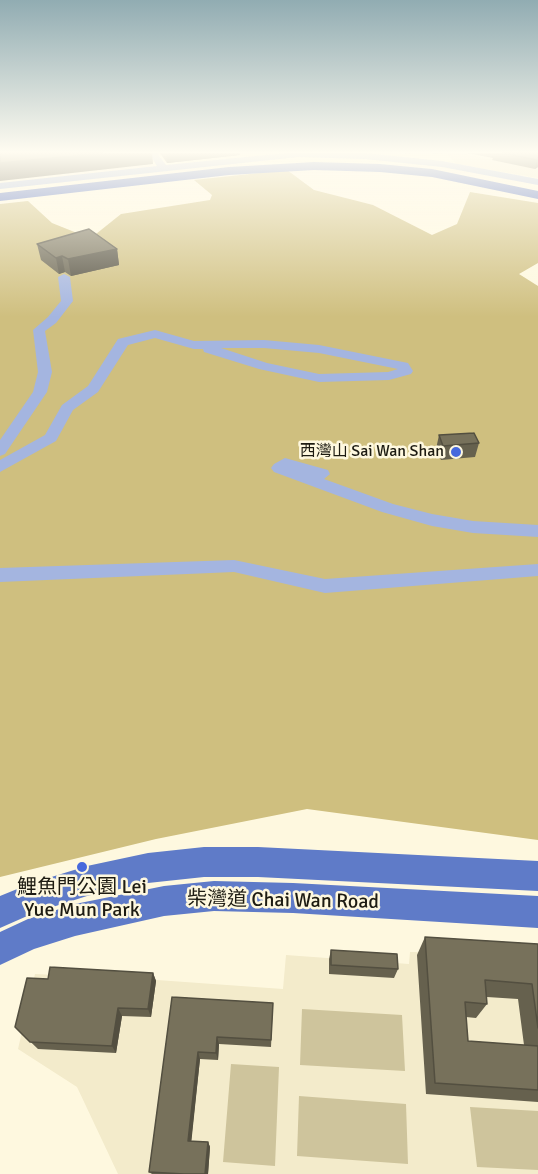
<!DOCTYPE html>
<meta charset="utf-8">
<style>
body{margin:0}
canvas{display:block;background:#fef8df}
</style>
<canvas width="538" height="1174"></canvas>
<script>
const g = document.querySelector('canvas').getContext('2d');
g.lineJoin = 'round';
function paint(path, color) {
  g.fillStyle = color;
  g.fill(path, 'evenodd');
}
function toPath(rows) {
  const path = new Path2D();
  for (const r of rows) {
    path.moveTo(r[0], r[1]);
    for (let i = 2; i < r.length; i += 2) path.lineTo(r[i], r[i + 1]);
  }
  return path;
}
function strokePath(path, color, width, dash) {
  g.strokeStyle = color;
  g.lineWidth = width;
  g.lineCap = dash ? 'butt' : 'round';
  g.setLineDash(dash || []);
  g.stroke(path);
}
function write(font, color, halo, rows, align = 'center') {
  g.font = font + ' Signika,"Noto Sans TC",sans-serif';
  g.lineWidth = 5;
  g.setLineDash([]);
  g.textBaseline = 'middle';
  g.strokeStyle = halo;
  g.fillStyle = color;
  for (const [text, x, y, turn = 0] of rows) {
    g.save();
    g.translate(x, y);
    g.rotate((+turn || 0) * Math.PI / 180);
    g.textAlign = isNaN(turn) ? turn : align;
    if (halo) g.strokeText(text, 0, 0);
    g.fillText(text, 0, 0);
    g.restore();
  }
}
const built = toPath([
 [388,153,460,153,489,159,494,155,538,157,538,178,456,164,448,154],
 [410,952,538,954,538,1174,118,1174,77,1087,18,1049,35,974,157,980,283,989,286,955,409,964]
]);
const green = toPath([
 [302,1009,402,1015,405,1071,300,1065],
 [231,1064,279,1067,275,1166,223,1162],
 [299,1096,406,1104,408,1164,297,1156],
 [470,1107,538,1111,538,1170,477,1167]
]);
const forest = toPath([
 [287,170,314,190,373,205,432,235,457,224,470,192,538,203,538,263,519,274,538,286,538,840,307,809,156,839,0,877,0,204,28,201,52,223,82,235,96,234,121,214,210,200,212,195,194,180]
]);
const minor = toPath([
 [149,153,157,153,166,165,286,153,365,153,442,161,538,179,538,185,442,167,365,159,298,157,0,189,0,183,157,166,149,153],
 [64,274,70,277,73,301,56,323,45,331,52,372,47,392,5,454,0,456,0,440,33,392,38,372,33,330,48,317,61,301,58,277,64,274],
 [155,330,194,341,264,340,319,345,408,363,413,371,411,374,389,380,319,382,259,369,204,352,203,349,194,349,155,338,128,345,98,392,73,410,56,441,0,472,0,460,45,435,62,405,88,386,118,339,155,330],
 [221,348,264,348,319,353,398,369,388,372,319,374,267,363,221,348],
 [285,458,328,470,330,474,324,479,393,504,432,514,473,521,538,525,538,537,473,533,432,526,382,512,274,472,271,468,274,464,285,458],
 [234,560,325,579,538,564,538,576,325,593,234,572,0,582,0,568,234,560]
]);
const major = toPath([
 [204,847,258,847,538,861,538,891,258,877,204,877,148,883,87,896,34,913,0,928,0,896,32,883,87,866,148,853,204,847],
 [214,881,293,883,538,896,538,928,293,913,214,911,164,916,75,936,34,949,0,965,0,932,28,919,75,904,164,886,214,881]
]);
const highway = toPath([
 [314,162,380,164,432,169,538,191,538,199,432,177,380,172,314,170,229,175,0,201,0,193,229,167,314,162]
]);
const wall = toPath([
 [160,153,240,153,240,155,167,163],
 [467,153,538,153,538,167,535,169,492,160,493,158],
 [37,244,117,249,119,265,71,276,65,272,59,274,41,260],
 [439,435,479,443,475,457,441,460,436,449],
 [425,937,538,944,538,1102,426,1094,417,955],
 [487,997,518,999,524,1045,468,1041,466,1017,476,1018,487,1004],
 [331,950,398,969,394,978,329,974,329,959],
 [153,973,156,981,151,1017,122,1016,116,1053,38,1049,15,1027,48,979],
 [172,997,273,1003,271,1047,219,1044,218,1060,200,1059,191,1141,208,1142,210,1147,208,1174,152,1174,149,1172]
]);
const shadedWall = toPath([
 [102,153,152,153,153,164,0,181,0,163],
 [166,153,240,153,240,155,167,163],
 [537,160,538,167,535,169],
 [117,249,119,265,71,276,68,259],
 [62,256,65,272,59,274,56,258],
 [153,973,156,981,151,1017,148,1009],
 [118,1008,122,1016,116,1053,112,1046],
 [217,1037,219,1044,218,1060,216,1053],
 [198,1052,200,1059,191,1145,188,1141],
 [208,1142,210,1147,208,1174,205,1174]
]);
const building = toPath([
 [0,153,102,153,0,163,0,153],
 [503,153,538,153,538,160,537,160,503,153],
 [89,229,117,249,68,259,62,256,56,258,37,244,89,229],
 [474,433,479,443,443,446,439,435,474,433],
 [425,937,538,944,538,1028,532,984,485,980,487,1004,465,1002,468,1041,538,1046,538,1090,435,1083,425,937],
 [331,950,397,954,398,969,331,965,331,950],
 [50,967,153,973,148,1009,118,1008,112,1046,30,1042,15,1027,27,978,48,979,50,967],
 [172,997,273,1003,271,1040,217,1037,216,1053,198,1052,188,1141,208,1142,205,1174,184,1174,149,1172,172,997]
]);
const markers = [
 [456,452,6,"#4769dc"],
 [82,867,6,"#4769dc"]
];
const poiNames = [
 ["西灣山 Sai Wan Shan",444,452]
];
const nearPoinames = [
 ["鯉魚門公園 Lei",82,888],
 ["Yue Mun Park",82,911]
];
const nearStreetnames = [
 ["柴灣道 Chai Wan Road",283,901,1]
];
paint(built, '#f3ebcb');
paint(green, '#cec49c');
paint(forest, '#cfbf7f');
paint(minor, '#a4b5e0');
paint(major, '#5f7bc8');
paint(highway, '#4764be');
paint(wall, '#66614e');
paint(shadedWall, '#534f40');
paint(building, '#77715b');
strokePath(building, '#534f40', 1.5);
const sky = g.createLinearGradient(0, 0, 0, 317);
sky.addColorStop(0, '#91acb2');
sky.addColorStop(0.48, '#fffcf1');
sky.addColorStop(1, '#fffcf100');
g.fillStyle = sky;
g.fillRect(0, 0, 538, 317);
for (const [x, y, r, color] of markers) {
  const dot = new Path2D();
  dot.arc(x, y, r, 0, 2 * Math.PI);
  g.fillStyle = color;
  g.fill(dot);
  strokePath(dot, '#fef8df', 2);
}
write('16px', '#1d1b12', '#fef8df', poiNames, 'right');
write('20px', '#1d1b12', '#fef8df', nearPoinames);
write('20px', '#1d1b12', '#fef8df', nearStreetnames);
</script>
